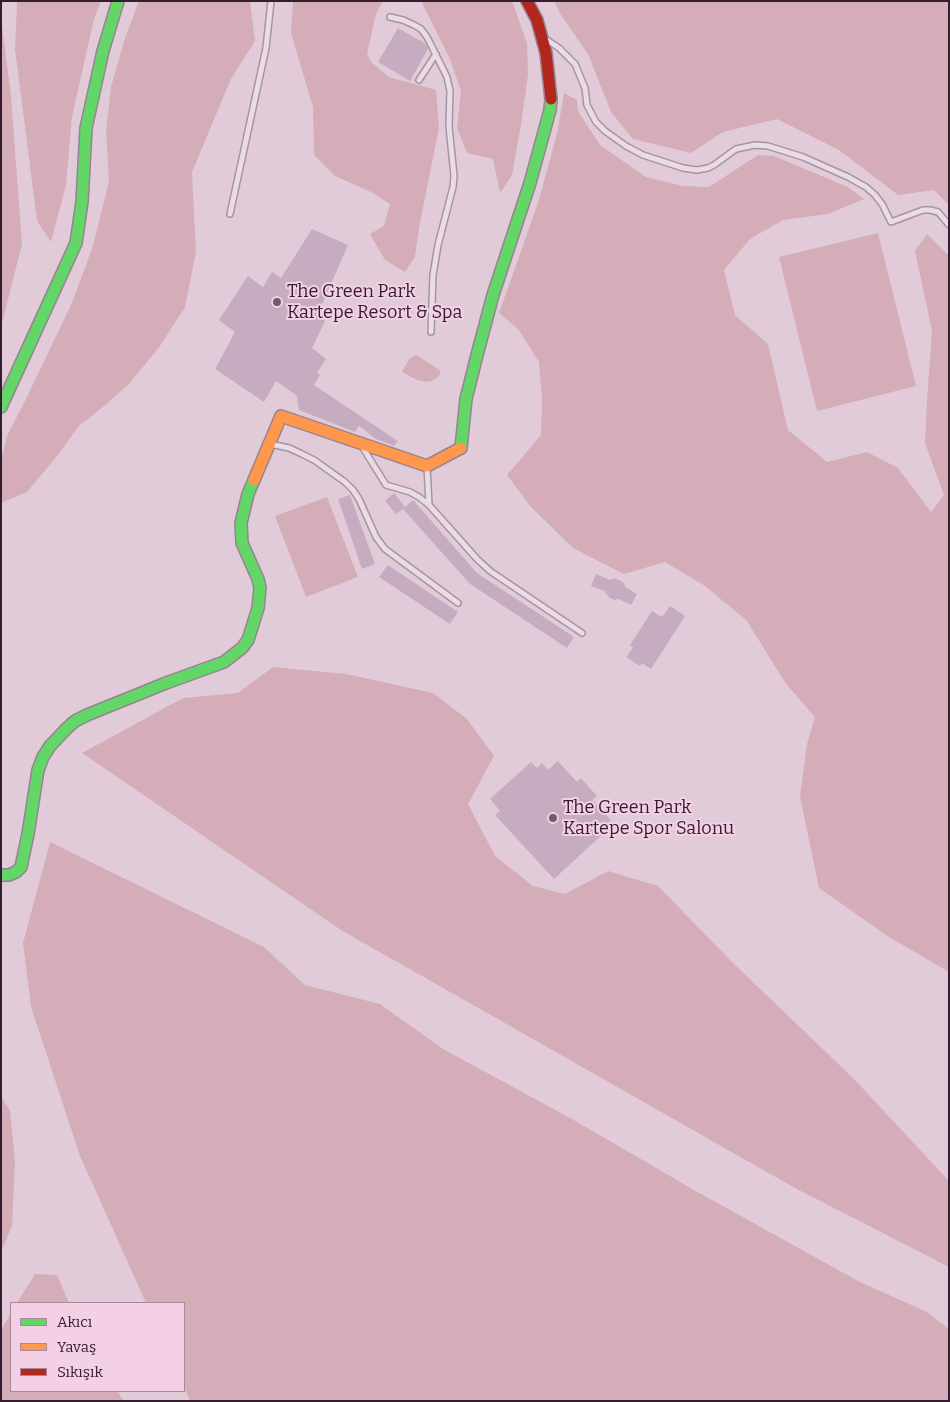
<!DOCTYPE html>
<meta charset="utf-8">
<style>
body{margin:0}
#map{position:relative;width:950px;height:1402px;overflow:hidden;background:#e2cbd9;font-family:Bitter,serif}
canvas{display:block}
.frame{position:absolute;inset:0;border:2px solid #351d30;pointer-events:none}
.legend{position:absolute;left:10px;top:1302px;width:175px;height:90px;box-sizing:border-box;background:#f4d0e4;border:1px solid #a8889c;margin:0;padding:6px 9px;list-style:none;font-size:15px;color:#351d30}
.legend li{display:flex;align-items:center;gap:10px;height:25px}
.legend b{width:25px;border:1px solid #a8889c}
</style>
<div id="map">
<canvas width="950" height="1402"></canvas>
<div class="frame"></div>
<ul class="legend">
<li><b style="height:6px;background:#63d668"></b>Akıcı</li>
<li><b style="height:6px;background:#ff974d"></b>Yavaş</li>
<li><b style="height:6px;background:#b3261e"></b>Sıkışık</li>
</ul>
</div>
<script>
const g = document.querySelector('canvas').getContext('2d');
g.lineJoin = 'round';
function paint(path, color) {
  g.fillStyle = color;
  g.fill(path, 'evenodd');
}
function toPath(rows) {
  const path = new Path2D();
  for (const r of rows) {
    path.moveTo(r[0], r[1]);
    for (let i = 2; i < r.length; i += 2) path.lineTo(r[i], r[i + 1]);
  }
  return path;
}
function strokePath(path, color, width, dash) {
  g.strokeStyle = color;
  g.lineWidth = width;
  g.lineCap = dash ? 'butt' : 'round';
  g.setLineDash(dash || []);
  g.stroke(path);
}
function write(font, color, halo, rows, align = 'center') {
  g.font = font + ' Bitter,serif';
  g.lineWidth = 4;
  g.setLineDash([]);
  g.textBaseline = 'middle';
  g.strokeStyle = halo;
  g.fillStyle = color;
  for (const [text, x, y, turn = 0] of rows) {
    g.save();
    g.translate(x, y);
    g.rotate((+turn || 0) * Math.PI / 180);
    g.textAlign = isNaN(turn) ? turn : align;
    if (halo) g.strokeText(text, 0, 0);
    g.fillText(text, 0, 0);
    g.restore();
  }
}
const green = toPath([
 [17,1,101,1,94,19,72,117,66,185,51,242,37,221,15,49],
 [139,1,250,1,255,41,231,79,192,172,196,252,185,307,160,346,129,384,104,406,78,427,58,455,27,492,1,503,1,460,7,436,25,401,71,305,93,246,109,181,106,130,111,87,125,38],
 [293,1,383,1,376,14,367,54,372,63,389,77,436,90,439,128,419,228,415,257,405,272,385,260,370,234,384,226,390,204,371,192,335,176,314,155,313,107,291,33],
 [421,1,512,1,527,43,528,75,521,125,512,175,500,193,493,159,467,153,457,128,461,91,450,59],
 [554,1,949,1,949,205,934,190,898,195,839,150,777,119,723,132,691,153,633,139,611,112,588,54,561,15],
 [1,17,11,96,22,244,1,327],
 [564,93,577,100,578,111,600,145,646,177,683,186,709,187,758,155,774,156,848,187,864,199,828,214,783,220,750,239,724,270,735,315,768,344,788,430,827,462,867,452,898,468,931,512,944,495,925,443,927,400,932,331,915,251,927,234,949,256,949,972,889,937,819,888,800,797,807,744,815,717,786,684,747,621,705,586,665,562,624,574,573,548,531,507,507,475,541,435,542,399,539,362,518,329,499,313,538,203,557,134],
 [878,233,916,386,817,411,779,257],
 [416,355,440,370,440,374,437,378,432,381,426,382,417,380,402,372,409,359],
 [327,497,358,577,306,597,275,516],
 [273,667,346,674,433,693,467,719,494,756,468,804,495,856,533,886,565,894,608,871,658,886,732,962,853,1078,949,1181,949,1267,795,1188,341,930,82,753,183,698,238,693],
 [50,842,264,947,305,985,380,1004,443,1049,572,1119,694,1190,860,1282,927,1312,949,1329,949,1401,190,1401,184,1387,184,1303,146,1303,80,1156,31,1007,23,943],
 [1,1096,10,1111,15,1161,12,1226,1,1252],
 [35,1274,57,1275,69,1303,17,1303],
 [11,1313,11,1391,117,1391,124,1401,1,1401,1,1330]
]);
const building = toPath([
 [398,28,426,44,428,49,410,81,378,62],
 [312,229,348,245,317,316,325,321,312,348,326,359,317,373,320,375,314,385,398,441,394,446,376,439,359,426,355,432,299,410,297,396,276,381,264,402,215,369,235,332,219,320,248,276,263,287,272,272,281,278],
 [394,493,405,507,413,500,477,573,574,637,567,648,470,584,403,509,396,514,385,501],
 [350,495,375,564,362,569,338,499],
 [388,565,458,612,450,624,379,577],
 [596,574,610,580,614,578,621,581,624,583,625,587,637,594,631,605,619,599,614,600,610,598,604,591,591,586],
 [670,606,685,616,651,669,642,663,640,666,626,657,633,648,630,645,652,611,662,617],
 [558,761,577,782,581,778,597,796,592,800,611,820,601,830,604,833,554,879,495,815,500,811,490,799,531,762,537,768,542,763,548,770]
]);
const lane = toPath([
 [390,17,403,20,414,25,421,29,427,37,447,77,450,91,449,126,454,176,453,187,438,245,433,275,431,332],
 [547,40,559,48,575,64,585,88,587,105,596,122,605,131,626,146,643,155,683,168,697,170,708,168,714,165,736,149,755,145,768,146,803,157,848,177,866,187,875,195,882,204,891,222,923,210,930,210,938,212,949,225],
 [419,80,436,54],
 [230,214,266,48,271,1],
 [270,444,289,448,302,454,314,460,345,482,353,490,359,499,376,537,385,549,458,603],
 [363,448,386,485,410,492,419,497,429,505],
 [427,466,429,505,477,559,490,571,582,633]
]);
const fast = toPath([
 [1,407,76,243,82,202,86,128,103,51,118,1],
 [461,448,466,399,477,355,493,295,530,183,550,110,551,99],
 [1,875,9,875,16,872,21,867,28,834,38,770,43,757,50,746,66,729,75,721,87,715,166,683,224,662,242,648,248,640,258,608,260,588,258,579,242,543,241,523,248,494,254,480]
]);
const slow = toPath([
 [254,480,281,416,427,466,461,448]
]);
const jam = toPath([
 [527,1,537,20,546,53,551,99]
]);
const markers = [
 [277,302,5,"#725a6b"],
 [553,818,5,"#725a6b"]
];
const poiNames = [
 ["The Green Park",287,292],
 ["Kartepe Resort & Spa",287,313],
 ["The Green Park",563,808],
 ["Kartepe Spor Salonu",563,829]
];
paint(green, '#d4adb9');
paint(building, '#c6acc0');
strokePath(lane, '#a794a1', 8);
strokePath(fast, '#978491', 14);
strokePath(slow, '#978491', 14);
strokePath(jam, '#978491', 14);
strokePath(lane, '#eadce4', 5);
strokePath(fast, '#63d668', 11);
strokePath(slow, '#ff974d', 11);
strokePath(jam, '#b3261e', 11);
for (const [x, y, r, color] of markers) {
  const dot = new Path2D();
  dot.arc(x, y, r, 0, 2 * Math.PI);
  g.fillStyle = color;
  g.fill(dot);
  strokePath(dot, '#f4d0e4', 2);
}
write('18px', '#351d30', '#f4d0e4', poiNames, 'left');
</script>
